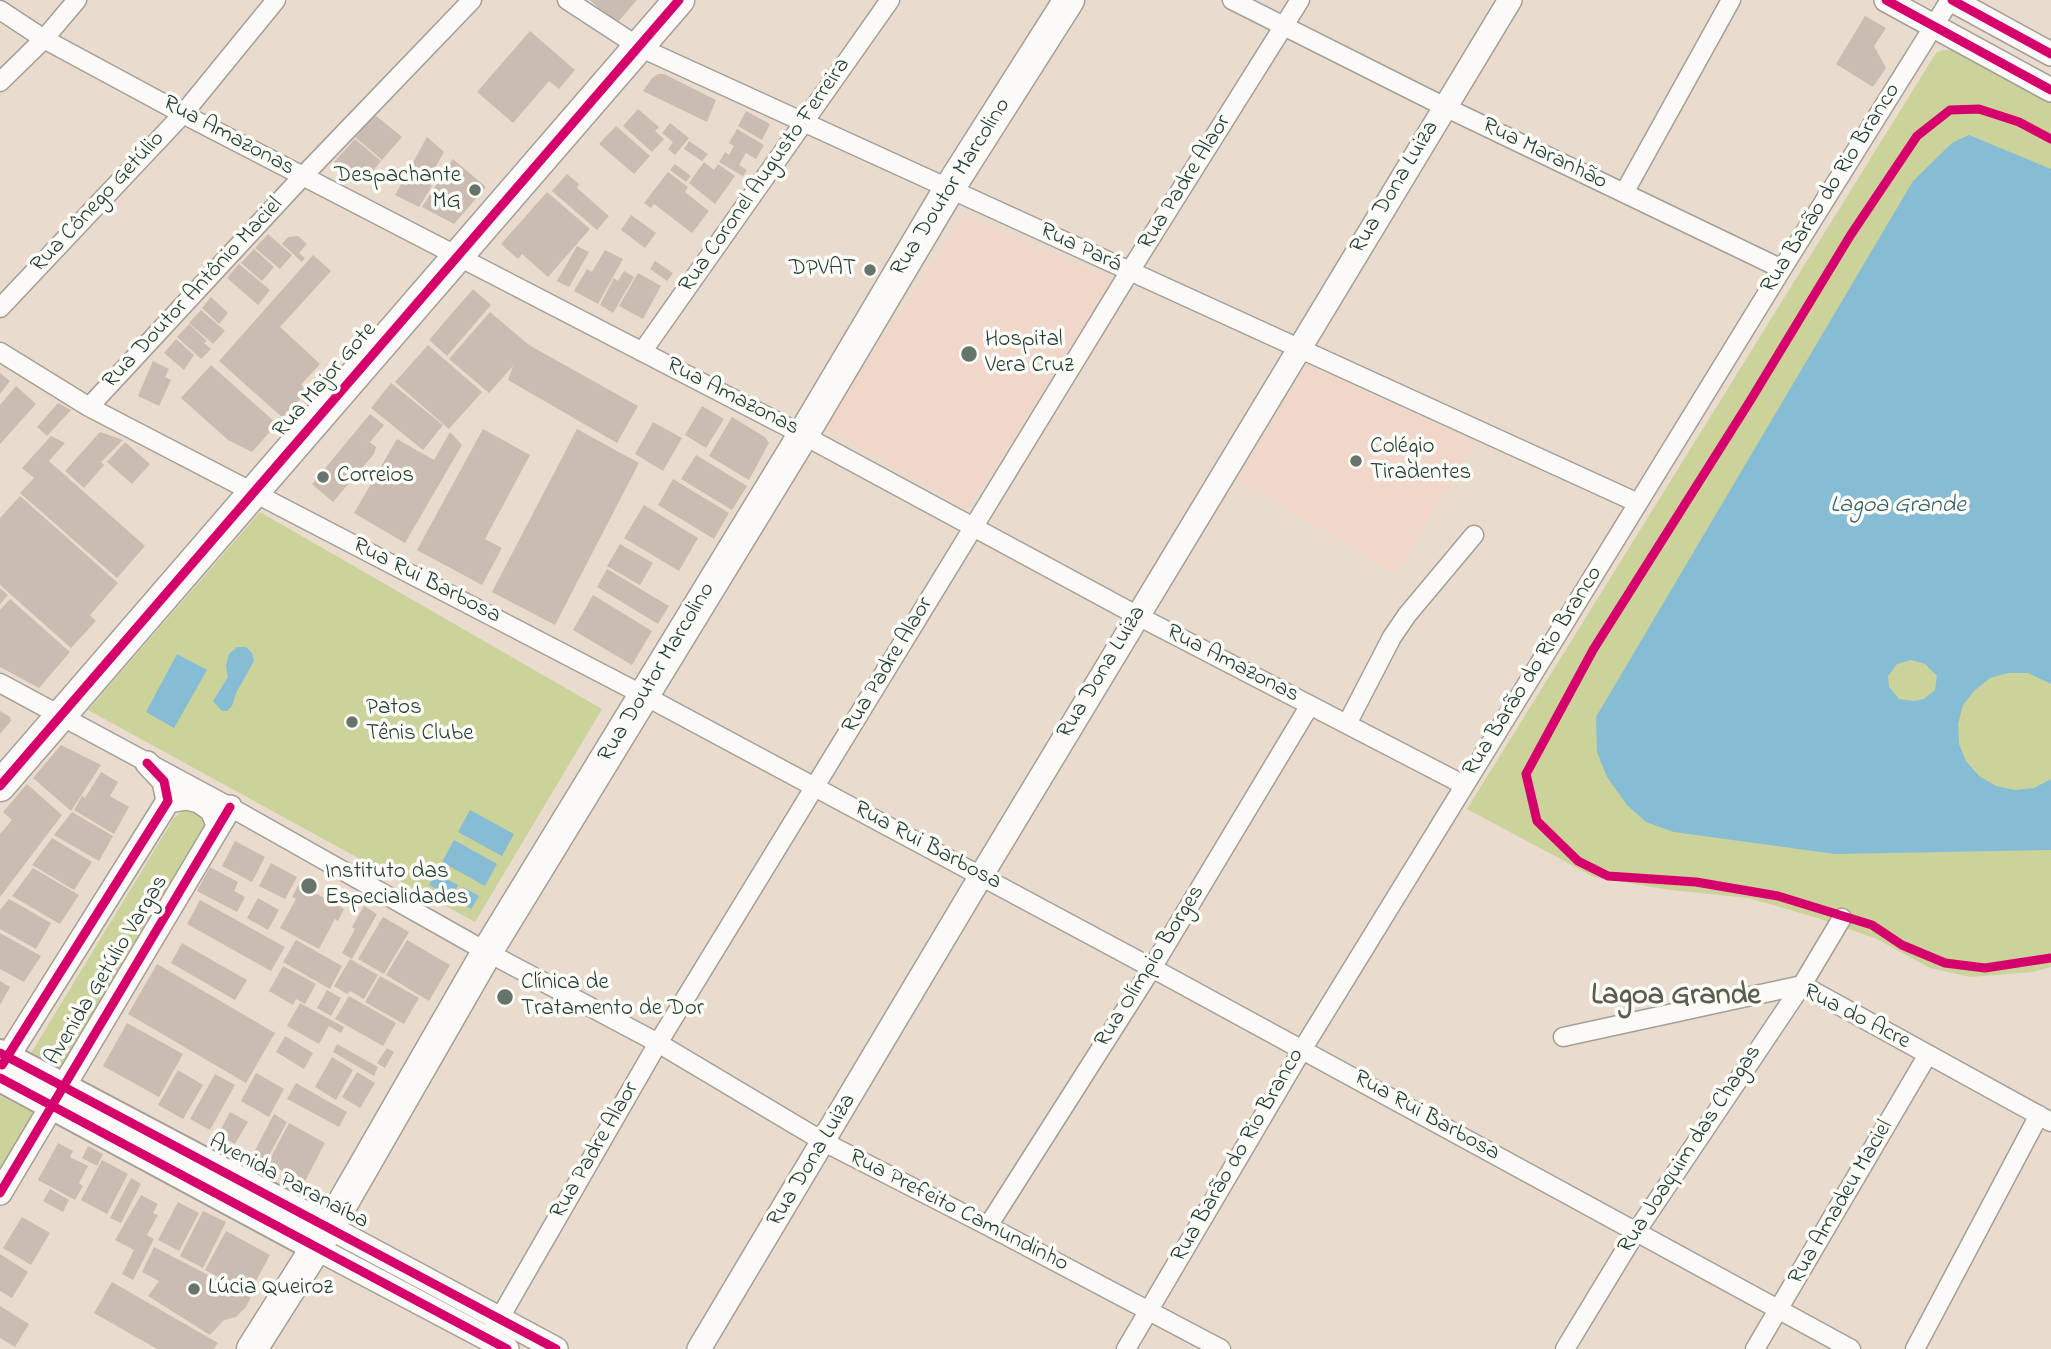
<!DOCTYPE html>
<meta charset="utf-8">
<style>
body{margin:0}
canvas{display:block;background:#e9dbcd}
</style>
<canvas width="2051" height="1349"></canvas>
<script>
const g = document.querySelector('canvas').getContext('2d');
g.lineJoin = 'round';
function paint(path, color) {
  g.fillStyle = color;
  g.fill(path, 'evenodd');
}
function toPath(rows) {
  const path = new Path2D();
  for (const r of rows) {
    path.moveTo(r[0], r[1]);
    for (let i = 2; i < r.length; i += 2) path.lineTo(r[i], r[i + 1]);
  }
  return path;
}
function strokePath(path, color, width, dash) {
  g.strokeStyle = color;
  g.lineWidth = width;
  g.lineCap = dash ? 'butt' : 'round';
  g.setLineDash(dash || []);
  g.stroke(path);
}
function write(font, color, halo, rows, align = 'center') {
  g.font = font + ' "Indie Flower",sans-serif';
  g.lineWidth = 7;
  g.setLineDash([]);
  g.textBaseline = 'middle';
  g.strokeStyle = halo;
  g.fillStyle = color;
  for (const [text, x, y, turn = 0] of rows) {
    g.save();
    g.translate(x, y);
    g.rotate((+turn || 0) * Math.PI / 180);
    g.textAlign = isNaN(turn) ? turn : align;
    if (halo) g.strokeText(text, 0, 0);
    g.fillText(text, 0, 0);
    g.restore();
  }
}
const built = toPath([
 [965,215,1112,281,968,508,823,427],
 [1306,365,1475,443,1397,574,1237,479]
]);
const green = toPath([
 [1943,50,1955,50,2051,102,2051,967,2033,972,1970,977,1930,968,1877,939,1824,920,1749,898,1670,890,1594,877,1467,809,1936,53],
 [260,512,602,709,475,922,88,710],
 [187,807,209,817,206,834,61,1075,28,1058,174,818],
 [0,1096,34,1113,0,1174]
]);
const water = toPath([
 [1969,135,2051,169,2051,684,2028,673,2008,673,1990,678,1975,690,1963,705,1958,724,1959,744,1966,761,1979,776,1996,786,2015,790,2034,788,2051,779,2051,850,1835,854,1674,832,1646,822,1627,805,1607,777,1597,752,1596,717,1913,181,1952,143],
 [1911,660,1925,664,1937,676,1935,690,1924,699,1914,701,1899,699,1889,687,1888,676,1897,664],
 [237,647,246,647,252,653,254,661,236,693,232,706,227,711,222,711,213,701,228,677,226,666,229,654],
 [177,654,207,670,174,728,146,712],
 [470,810,514,834,502,856,458,832],
 [454,840,497,864,485,886,442,862],
 [435,873,458,885,452,897,429,885],
 [463,887,479,896,471,909,455,899]
]);
const building = toPath([
 [590,0,637,0,616,24],
 [1865,16,1886,28,1874,46,1886,68,1873,87,1836,64],
 [530,31,575,70,559,89,549,81,513,123,477,92],
 [658,74,664,74,716,100,707,122,643,91,652,78],
 [638,109,659,127,655,131,664,139,652,152,623,126],
 [746,111,770,124,762,140,738,126],
 [375,115,402,137,382,160,355,137],
 [670,123,689,138,675,155,668,149,673,142,662,133],
 [616,126,650,156,634,174,599,144],
 [737,129,764,145,756,159,746,153,739,165,747,170,743,176,719,162,725,152,729,155,734,146,729,143],
 [427,137,444,152,427,182,432,186,419,207,395,195],
 [355,139,381,161,365,181,334,162],
 [689,141,708,154,702,161,684,149],
 [453,159,486,187,454,224,422,207],
 [704,162,714,170,718,164,735,176,715,204,689,183],
 [675,164,691,176,686,182,670,170],
 [668,172,688,187,685,192,709,211,692,233,654,204,651,208,644,203],
 [567,174,579,184,577,188,609,216,597,230,552,191],
 [547,192,590,229,548,277,522,254,518,259,501,244],
 [631,215,656,233,645,248,621,230],
 [268,234,292,255,280,269,255,248],
 [298,236,307,244,299,253,305,258,302,262,282,244,288,237],
 [577,246,589,252,569,287,557,281],
 [254,249,274,267,262,281,241,263],
 [605,250,623,259,598,304,574,291,587,269,592,272],
 [313,255,331,271,280,327,320,364,301,385,308,390,283,418,219,361],
 [655,261,673,273,667,281,650,269],
 [239,264,270,290,258,305,227,278],
 [624,271,634,277,613,313,600,305,614,278,618,281],
 [638,273,661,286,643,319,619,306],
 [473,289,491,305,447,356,429,340],
 [211,297,228,313,219,324,202,308],
 [201,310,225,331,213,344,189,323],
 [490,312,529,345,638,406,617,443,508,380,513,366,489,393,449,359],
 [189,324,207,341,204,343,211,349,201,359,177,337],
 [176,339,194,355,184,370,164,353],
 [428,345,482,392,449,429,395,382],
 [153,361,169,369,165,377,171,380,159,406,138,396],
 [211,365,277,424,252,452,228,440,181,398],
 [0,373,10,381,0,394],
 [391,383,443,425,423,450,371,408],
 [16,386,36,404,0,444,0,405],
 [58,403,71,410,47,436,37,427],
 [702,406,724,419,706,448,685,435],
 [370,414,384,425,370,442,363,437,376,447,374,454,333,502,312,484],
 [732,417,765,437,769,443,749,480,709,456],
 [653,422,682,438,663,471,635,454],
 [483,429,530,455,485,539,502,548,482,585,417,550],
 [577,429,639,463,555,625,492,592],
 [100,432,123,440,101,462,104,465,84,488,65,471],
 [450,432,462,445,405,543,354,513,397,439,434,460],
 [51,436,65,443,49,461,145,546,117,578,20,493,34,478,22,468],
 [125,442,150,464,132,484,107,462],
 [696,455,747,486,732,510,681,479],
 [673,479,729,513,714,539,658,505],
 [20,496,118,583,90,615,96,621,71,648,0,585,0,518],
 [644,505,698,538,679,571,624,538],
 [620,544,653,563,640,585,607,566],
 [607,569,669,606,658,624,597,587],
 [0,588,8,595,0,604],
 [593,595,652,631,632,665,573,630],
 [10,599,70,652,39,688,0,667,0,610],
 [0,711,10,717,11,721,0,734],
 [61,745,101,765,71,811,33,778],
 [101,772,118,782,110,796,129,807,114,834,74,810,82,796,85,798],
 [27,784,62,815,0,897,0,834,12,820,3,812],
 [72,812,113,836,99,861,54,835],
 [52,838,92,862,74,890,32,865],
 [235,841,265,857,252,882,222,866],
 [271,863,297,877,285,899,259,886],
 [210,867,238,882,234,891,245,897,237,912,197,891],
 [33,868,79,895,60,924,12,896],
 [299,884,344,909,338,921,335,919,319,949,280,928,296,899,292,897],
 [258,898,279,910,268,930,247,918],
 [9,899,51,923,36,949,0,929,0,910],
 [200,900,285,947,271,971,187,924],
 [364,906,377,914,352,959,342,953,355,929,352,927],
 [383,917,409,932,384,974,358,959],
 [0,933,41,956,24,982,0,969],
 [296,940,342,966,330,989,283,962],
 [407,940,450,965,429,1001,386,975],
 [182,943,247,980,235,1000,171,963],
 [350,959,378,975,364,999,350,991,347,994,334,986],
 [157,964,275,1033,246,1083,128,1014],
 [283,966,316,984,305,1004,296,999,293,1005,269,991],
 [380,976,419,998,404,1024,365,1002],
 [0,981,10,987,0,1005],
 [327,990,341,998,331,1016,317,1008],
 [349,996,396,1023,383,1046,335,1019],
 [300,1003,344,1027,341,1033,329,1026,319,1044,287,1026],
 [127,1023,183,1054,159,1097,103,1066],
 [285,1036,313,1053,304,1069,276,1052],
 [337,1044,378,1067,374,1076,333,1052],
 [387,1048,394,1052,385,1068,377,1063],
 [332,1057,353,1070,336,1100,315,1087],
 [178,1070,203,1085,183,1119,158,1105],
 [357,1072,375,1083,360,1108,342,1097],
 [256,1073,284,1089,269,1117,241,1101],
 [215,1074,235,1085,210,1130,190,1119],
 [296,1083,347,1112,339,1127,287,1099],
 [230,1112,248,1122,235,1144,218,1135],
 [274,1114,287,1122,265,1163,252,1156],
 [289,1123,325,1143,304,1183,268,1163],
 [58,1143,73,1151,70,1157,88,1166,79,1183,83,1186,75,1200,38,1180],
 [88,1146,103,1154,97,1166,82,1158],
 [102,1160,128,1174,107,1214,81,1200],
 [131,1178,141,1184,121,1223,110,1218],
 [50,1189,69,1200,63,1212,43,1201],
 [141,1195,158,1204,153,1213,158,1215,147,1235,154,1239,133,1280,122,1274,134,1250,115,1240],
 [178,1202,199,1213,179,1251,158,1240],
 [203,1211,226,1222,203,1268,180,1256],
 [22,1217,50,1233,31,1265,3,1248],
 [226,1231,270,1255,249,1294,205,1270],
 [154,1247,251,1297,246,1307,236,1317,224,1320,210,1335,148,1296,159,1281,142,1272],
 [0,1254,28,1272,12,1298,0,1291],
 [112,1282,218,1343,214,1349,157,1349,94,1313],
 [0,1306,29,1324,15,1347,0,1338]
]);
const minor = toPath([
 [567,0,639,47,1638,503],
 [1232,0,1445,107,1782,269],
 [0,10,44,39,183,114,803,435,1138,616,1464,785],
 [0,82,44,39,77,0],
 [1624,193,1731,0],
 [0,308,183,114,276,0],
 [0,352,89,407,645,696,1152,968,1851,1349],
 [642,352,890,0],
 [89,407,303,176,472,0],
 [0,683,230,807,487,952,658,1043,824,1142,988,1226,1221,1349],
 [1347,724,1392,637,1407,615,1474,535],
 [1563,1037,1802,985,2051,1122],
 [988,1226,1152,968,1310,705],
 [494,1328,658,1043,1130,271,1300,0],
 [1126,1349,1302,1050,1782,269,1950,0],
 [1565,1349,1636,1232,1802,985,1842,918],
 [1755,1349,1927,1056],
 [1915,1349,2039,1115]
]);
const tertiary = toPath([
 [1886,0,2051,90],
 [1952,0,2051,54],
 [168,801,187,798,199,801,212,810,218,825],
 [0,1069,168,801,164,781,147,763],
 [0,1193,230,807],
 [329,1227,556,1349],
 [316,1248,507,1349],
 [699,1349,981,876,1510,0]
]);
const secondary = toPath([
 [0,1053,329,1227],
 [0,1078,316,1248]
]);
const primary = toPath([
 [0,786,679,0],
 [252,1349,329,1227,487,952,803,435,949,189,1069,0]
]);
const cycleway = toPath([
 [1886,0,2051,90],
 [1952,0,2051,54],
 [2051,139,2019,122,1979,109,1950,110,1917,136,1850,236,1750,401,1593,650,1526,774,1537,821,1578,861,1608,876,1696,882,1778,896,1872,925,1902,945,1945,963,1985,968,2051,958],
 [0,786,679,0],
 [0,1053,556,1349],
 [2,1065,168,801,164,781,147,763],
 [0,1078,507,1349],
 [0,1193,230,807]
]);
const markers = [
 [475,190,7,"#66746a"],
 [870,270,7,"#66746a"],
 [969,354,9,"#66746a"],
 [1356,461,7,"#66746a"],
 [323,477,7,"#66746a"],
 [352,722,7,"#66746a"],
 [309,886,9,"#66746a"],
 [505,997,9,"#66746a"],
 [194,1289,7,"#66746a"]
];
const streetNames = [
 ["Rua Amazonas",228,137,28],
 ["Rua Maranhão",1544,155,26],
 ["Rua Coronel Augusto Ferreira",766,176,-55],
 ["Rua Padre Alaor",1186,183,-58],
 ["Rua Doutor Marcolino",952,188,-58],
 ["Rua Dona Luiza",1396,188,-59],
 ["Rua Barão do Rio Branco",1832,189,-58],
 ["Rua Cônego Getúlio",99,203,-47],
 ["Rua Pará",1080,249,25],
 ["Rua Doutor Antônio Maciel",194,294,-47],
 ["Rua Major Gote",326,381,-49],
 ["Rua Amazonas",732,398,27],
 ["Rua Rui Barbosa",426,582,27],
 ["Rua Amazonas",1232,665,27],
 ["Rua Padre Alaor",889,666,-59],
 ["Rua Barão do Rio Branco",1534,672,-58],
 ["Rua Doutor Marcolino",658,673,-59],
 ["Rua Dona Luiza",1103,673,-59],
 ["Rua Rui Barbosa",927,847,28],
 ["Rua Olímpio Borges",1151,967,-58],
 ["Avenida Getúlio Vargas",108,971,-59],
 ["Rua do Acre",1856,1018,27],
 ["Rua Rui Barbosa",1426,1117,29],
 ["Rua Joaquim das Chagas",1691,1150,-57],
 ["Rua Padre Alaor",596,1151,-60],
 ["Rua Barão do Rio Branco",1239,1156,-60],
 ["Rua Dona Luiza",813,1161,-59],
 ["Avenida Paranaíba",288,1183,28],
 ["Rua Amadeu Maciel",1842,1203,-60],
 ["Rua Prefeito Camundinho",958,1212,27]
];
const poiNames = [
 ["Despachante",461,177,"right"],
 ["MG",461,203,"right"],
 ["DPVAT",856,270,"right"],
 ["Hospital",985,341],
 ["Vera Cruz",985,367],
 ["Colégio",1370,448],
 ["Tiradentes",1370,474],
 ["Correios",337,477],
 ["Patos",366,709],
 ["Tênis Clube",366,735],
 ["Instituto das",325,873],
 ["Especialidades",325,899],
 ["Clínica de",521,984],
 ["Tratamento de Dor",521,1010],
 ["Lúcia Queiroz",208,1289]
];
const waterNames = [
 ["Lagoa Grande",1898,507]
];
const districtNames = [
 ["Lagoa Grande",1676,998]
];
paint(built, '#f1d6ca');
paint(green, '#cbd29a');
paint(water, '#86bdd5');
paint(building, '#cbbcb2');
strokePath(minor, '#a4a097', 21);
strokePath(tertiary, '#a4a097', 26);
strokePath(secondary, '#a4a097', 30);
strokePath(primary, '#a4a097', 33);
strokePath(minor, '#fcfaf8', 18);
strokePath(tertiary, '#fcfaf8', 23);
strokePath(secondary, '#fcfaf8', 26);
strokePath(primary, '#fcfaf8', 30);
strokePath(cycleway, '#d6006c', 9);
for (const [x, y, r, color] of markers) {
  const dot = new Path2D();
  dot.arc(x, y, r, 0, 2 * Math.PI);
  g.fillStyle = color;
  g.fill(dot);
  strokePath(dot, '#fdfcf7', 2.5);
}
write('23px', '#1f3d34', '#fdfcf7', streetNames);
write('23px', '#1f3d34', '#fdfcf7', poiNames, 'left');
write('italic 24px', '#316065', '#fdfcf7', waterNames);
write('bold 30px', '#5a5e51', '#fdfcf7', districtNames);
</script>
